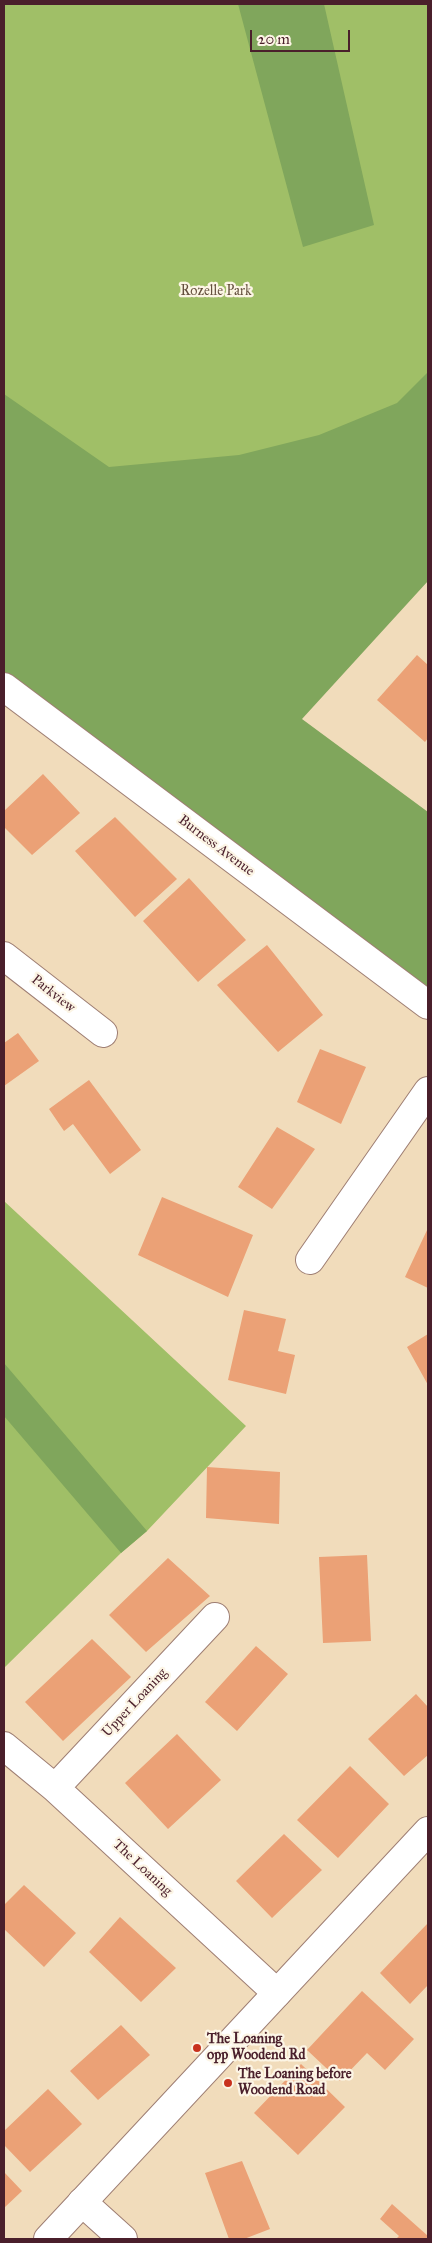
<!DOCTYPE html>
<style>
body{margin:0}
#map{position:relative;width:432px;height:2243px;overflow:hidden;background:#f1dcbb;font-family:"IM FELL Great Primer",serif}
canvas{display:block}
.frame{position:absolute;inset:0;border:5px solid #4a1f2b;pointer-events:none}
.scale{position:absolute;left:250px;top:30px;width:100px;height:22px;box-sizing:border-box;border:2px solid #4a1f2b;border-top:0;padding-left:6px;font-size:15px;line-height:18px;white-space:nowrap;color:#4a1f2b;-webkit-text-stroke:4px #fcf5e5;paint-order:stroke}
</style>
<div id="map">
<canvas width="432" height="2243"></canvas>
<div class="frame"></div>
<div class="scale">20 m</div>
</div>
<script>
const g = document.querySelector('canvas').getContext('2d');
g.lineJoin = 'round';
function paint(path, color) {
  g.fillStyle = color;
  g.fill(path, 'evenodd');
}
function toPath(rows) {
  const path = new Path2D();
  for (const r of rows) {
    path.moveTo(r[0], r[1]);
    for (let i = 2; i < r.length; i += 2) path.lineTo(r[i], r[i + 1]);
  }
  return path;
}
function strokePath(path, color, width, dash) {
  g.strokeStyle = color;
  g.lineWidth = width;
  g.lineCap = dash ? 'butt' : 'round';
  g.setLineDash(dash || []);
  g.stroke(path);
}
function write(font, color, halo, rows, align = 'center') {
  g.font = font + ' "IM FELL Great Primer",serif';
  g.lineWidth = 4.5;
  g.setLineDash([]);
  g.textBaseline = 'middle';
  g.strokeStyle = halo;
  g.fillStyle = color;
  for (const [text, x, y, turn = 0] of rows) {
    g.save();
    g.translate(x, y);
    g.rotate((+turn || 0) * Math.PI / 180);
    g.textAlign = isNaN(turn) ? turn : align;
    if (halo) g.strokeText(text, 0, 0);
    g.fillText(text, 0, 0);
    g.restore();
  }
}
const green = toPath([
 [4,4,428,4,428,581,4,677],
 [4,1201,246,1426,147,1531,121,1553,4,1668]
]);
const forest = toPath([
 [238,4,324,4,374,225,303,247],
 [428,372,428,581,302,719,428,812,428,996,4,677,4,394,109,467,239,455,319,435,397,403],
 [4,1363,147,1531,121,1553,4,1416]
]);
const building = toPath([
 [417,655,428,665,428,738,425,742,377,700],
 [43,774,80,813,32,855,4,827,4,811],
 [115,817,177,879,135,917,75,851],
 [189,878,246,940,198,982,143,921],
 [267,945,323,1015,278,1052,217,985],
 [18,1033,39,1061,4,1086,4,1043],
 [320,1049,366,1067,341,1124,297,1102],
 [89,1080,141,1150,110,1174,73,1124,64,1131,49,1109],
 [277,1127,315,1149,272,1209,238,1187],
 [162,1197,253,1235,228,1297,138,1255],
 [428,1228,428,1288,405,1277],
 [244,1310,286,1319,278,1351,295,1355,286,1394,228,1380],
 [428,1334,428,1385,407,1347],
 [207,1467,280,1472,279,1524,206,1518],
 [367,1555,371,1641,323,1643,319,1557],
 [168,1558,210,1596,146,1652,109,1615],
 [92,1639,131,1677,63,1741,25,1702],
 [256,1646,288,1674,237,1731,205,1702],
 [416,1694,428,1707,428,1755,404,1776,368,1739],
 [177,1734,221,1780,168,1829,125,1783],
 [350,1766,389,1804,338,1858,297,1820],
 [284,1834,322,1870,272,1918,236,1881],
 [24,1885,76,1933,44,1967,4,1929,4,1905],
 [120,1917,176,1968,141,2002,89,1952],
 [428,1923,428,1985,410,2004,380,1973],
 [362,1991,414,2039,385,2070,367,2053,340,2081,307,2050],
 [121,2025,150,2055,98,2100,70,2071],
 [301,2064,345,2107,298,2155,254,2113],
 [48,2089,82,2124,30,2172,4,2145,4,2131],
 [242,2161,270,2229,244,2239,229,2239,205,2173],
 [4,2172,22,2191,4,2208],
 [392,2204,428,2236,428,2239,396,2239,399,2236,380,2219]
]);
const minor = toPath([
 [4,687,428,1005],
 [4,956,103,1033],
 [310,1260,428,1091],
 [4,1746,55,1788,277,1993],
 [55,1788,215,1617],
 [82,2202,123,2239]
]);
const tertiary = toPath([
 [48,2239,428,1831]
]);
const markers = [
 [197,2048,5,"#c8321e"],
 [228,2083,5,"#c8321e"]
];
const parkNames = [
 ["Rozelle Park",216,292]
];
const streetNames = [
 ["Burness Avenue",216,846,37],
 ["Parkview",53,994,38],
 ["Upper Loaning",135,1703,-47],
 ["The Loaning",142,1868,43]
];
const poiNames = [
 ["The Loaning",207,2040],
 ["opp Woodend Rd",207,2056],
 ["The Loaning before",238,2075],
 ["Woodend Road",238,2091]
];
paint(green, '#a0bf67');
paint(forest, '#80a65c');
paint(building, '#eba176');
strokePath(minor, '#9e7e73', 30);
strokePath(tertiary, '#9e7e73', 30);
strokePath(minor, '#fff', 28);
strokePath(tertiary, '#fff', 28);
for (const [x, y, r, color] of markers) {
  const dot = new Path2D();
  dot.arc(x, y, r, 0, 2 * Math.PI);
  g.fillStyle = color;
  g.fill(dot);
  strokePath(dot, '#fcf5e5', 2);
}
write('14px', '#644f3d', '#fcf5e5', parkNames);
write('14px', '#4a1f2b', '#fcf5e5', streetNames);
write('bold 14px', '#4a1f2b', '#fcf5e5', poiNames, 'left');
</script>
